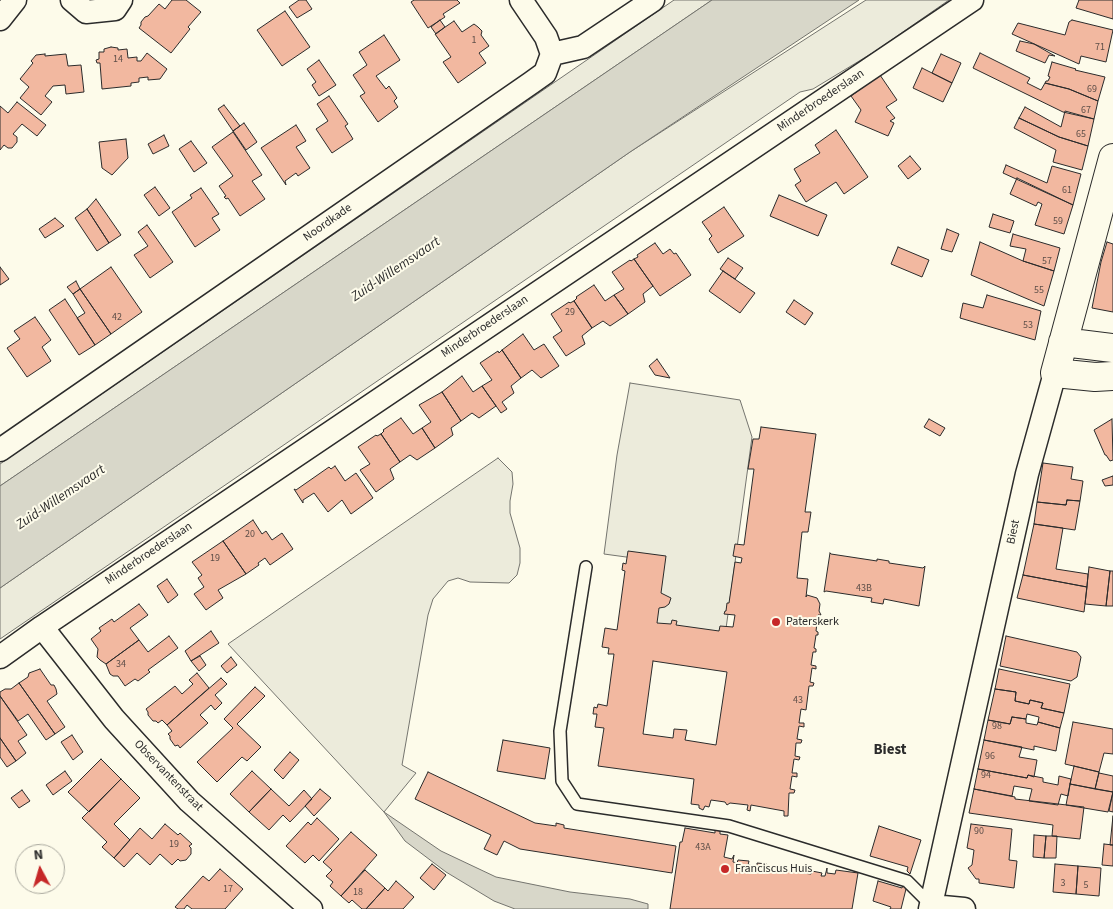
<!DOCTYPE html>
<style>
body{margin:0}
#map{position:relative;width:1113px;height:909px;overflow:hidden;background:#fdfbea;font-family:"Source Sans 3",sans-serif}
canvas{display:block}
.north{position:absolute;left:15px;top:844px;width:50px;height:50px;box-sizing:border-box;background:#fdfbea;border:1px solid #a9a89e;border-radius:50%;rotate:354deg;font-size:14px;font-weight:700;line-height:20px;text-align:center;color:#2b2b2b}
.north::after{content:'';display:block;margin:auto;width:18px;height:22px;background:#c62828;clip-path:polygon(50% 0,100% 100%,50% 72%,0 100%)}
</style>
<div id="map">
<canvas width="1113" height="909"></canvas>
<div class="north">N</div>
</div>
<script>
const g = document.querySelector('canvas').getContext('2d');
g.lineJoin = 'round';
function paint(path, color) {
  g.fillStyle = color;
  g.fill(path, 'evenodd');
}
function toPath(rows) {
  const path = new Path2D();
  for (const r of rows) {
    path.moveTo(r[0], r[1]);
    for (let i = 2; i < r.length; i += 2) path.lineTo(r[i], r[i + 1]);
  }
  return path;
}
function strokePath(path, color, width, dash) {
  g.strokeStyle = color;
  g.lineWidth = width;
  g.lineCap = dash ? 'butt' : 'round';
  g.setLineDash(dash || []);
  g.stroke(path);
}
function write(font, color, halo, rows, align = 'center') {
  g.font = font + ' "Source Sans 3",sans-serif';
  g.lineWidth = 4;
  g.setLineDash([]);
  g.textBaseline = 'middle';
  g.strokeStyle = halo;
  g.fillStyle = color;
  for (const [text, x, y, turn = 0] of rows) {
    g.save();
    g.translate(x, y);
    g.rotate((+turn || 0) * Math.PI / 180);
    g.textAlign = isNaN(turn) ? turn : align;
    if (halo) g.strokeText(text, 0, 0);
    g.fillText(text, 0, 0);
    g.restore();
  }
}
const green = toPath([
 [674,0,712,0,0,486,0,464,674,0],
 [866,0,949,0,874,52,813,89,800,92,0,639,0,588,630,152,866,0],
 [630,383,740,400,752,437,725,636,654,624,663,562,604,554,617,455,630,383],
 [498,458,512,472,513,484,510,501,510,513,520,548,520,563,517,575,509,583,470,582,458,578,448,581,433,599,428,615,402,765,416,773,384,812,228,644,498,458]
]);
const water = toPath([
 [712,0,859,0,630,152,0,588,0,486,712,0],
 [384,812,441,851,496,877,570,892,630,899,648,904,648,909,515,909,494,901,446,872,405,841,384,812]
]);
const building = toPath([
 [172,0,186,0,201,12,188,27,190,29,171,53,139,28,141,25,141,22,145,17,148,16,159,4,165,9,172,0],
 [299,0,306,0,312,9,297,18,289,7,299,0],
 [414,0,457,0,460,3,443,14,445,17,428,28,411,2,414,0],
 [1079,0,1113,0,1113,19,1076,8,1079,0],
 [285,11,310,47,282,66,257,30,285,11],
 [440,20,445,27,436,34,431,27,440,20],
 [1072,20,1113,30,1106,62,1081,56,1079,64,1012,34,1018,23,1065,35,1069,22,1072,20],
 [454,21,462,32,474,24,478,27,482,31,481,35,489,46,479,53,486,63,458,83,443,62,451,57,435,34,454,21],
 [384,35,400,60,376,76,386,89,389,86,397,98,394,101,398,107,378,122,360,96,365,93,353,75,367,65,359,52,384,35],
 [1020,41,1034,44,1055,56,1049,55,1045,63,1016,51,1020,41],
 [111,47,118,48,118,50,127,49,128,58,137,57,137,61,141,61,147,53,167,69,160,79,148,80,148,77,139,78,139,82,131,83,131,86,102,89,100,63,97,63,96,60,99,59,99,52,104,52,104,49,111,47],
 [980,53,1030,78,1027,83,1041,90,1045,83,1069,89,1098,101,1094,119,1063,112,973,68,980,53],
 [45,54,45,56,66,54,68,66,81,65,84,92,66,94,65,85,53,86,45,96,52,102,41,115,20,98,29,87,20,79,33,63,31,61,36,55,45,54],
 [941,54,961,63,952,83,932,73,941,54],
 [319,60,336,85,319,96,312,85,316,82,307,69,319,60],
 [1052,62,1076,69,1075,70,1105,77,1098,101,1069,89,1045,83,1046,81,1048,81,1050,77,1048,76,1052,62],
 [922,68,952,83,943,102,913,88,922,68],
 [880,75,897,100,886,107,895,118,890,121,894,123,888,136,855,122,861,110,851,96,880,75],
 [329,96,348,124,345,126,353,139,332,153,316,129,328,121,317,104,329,96],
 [17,102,46,125,37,136,22,124,13,134,17,137,17,142,12,148,8,148,4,145,0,150,0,106,8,113,17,102],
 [224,105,240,126,233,131,218,109,224,105],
 [1025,107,1061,127,1065,111,1094,119,1088,146,1059,137,1019,118,1025,107],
 [1019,118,1059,137,1088,146,1082,170,1053,162,1056,150,1014,128,1019,118],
 [244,123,257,142,246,150,233,131,244,123],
 [296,125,306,141,296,147,310,168,298,176,296,173,285,181,286,185,261,148,296,125],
 [836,130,868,177,844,194,836,182,806,202,795,185,801,181,794,169,820,153,815,145,836,130],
 [233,132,262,175,252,181,265,199,240,216,228,198,226,199,224,197,226,196,219,186,233,176,212,147,233,132],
 [164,135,169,146,153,154,148,144,164,135],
 [126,139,128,158,112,175,102,168,99,142,126,139],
 [191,141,207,163,194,172,179,149,191,141],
 [910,156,921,169,908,179,898,166,910,156],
 [1006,165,1047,183,1052,166,1081,174,1073,205,1003,173,1006,165],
 [1017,178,1073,205,1064,234,1035,225,1042,204,1038,202,1036,206,1010,194,1017,178],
 [155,187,170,208,159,216,144,195,155,187],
 [201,188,219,214,212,218,220,230,195,247,172,212,192,198,190,195,201,188],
 [779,195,827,215,818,236,770,216,779,195],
 [96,199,121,235,109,243,87,209,96,199],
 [724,207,744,236,718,253,709,239,712,236,702,222,724,207],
 [87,209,109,243,97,251,75,218,87,209],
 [993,214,1014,221,1010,233,989,227,993,214],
 [55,218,64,226,45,238,39,229,55,218],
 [147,225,173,262,150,278,134,255,148,246,138,232,147,225],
 [947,229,959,234,952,252,941,249,947,229],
 [1013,234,1060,248,1054,271,1023,261,1026,249,1010,246,1013,234],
 [980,242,1023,261,1054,271,1044,306,971,275,980,242],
 [1107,242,1113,244,1113,312,1092,308,1101,262,1107,242],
 [655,243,663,254,670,249,674,254,676,253,691,275,660,296,634,259,638,257,637,255,655,243],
 [898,247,929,260,922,277,891,264,898,247],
 [728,258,743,268,735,279,720,269,728,258],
 [634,259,653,286,643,294,645,302,628,314,614,295,624,289,612,272,630,260,631,261,634,259],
 [0,267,9,279,0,285,0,267],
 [111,267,142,312,111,334,80,289,111,267],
 [723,271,755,293,740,313,709,291,723,271],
 [76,281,80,289,73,294,67,287,76,281],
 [594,285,605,301,614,295,628,314,610,326,603,321,592,328,574,301,577,298,576,297,594,285],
 [80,289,111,334,95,345,77,318,85,313,73,294,80,289],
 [987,295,1041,311,1035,340,960,318,963,303,983,308,987,295],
 [65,299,95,345,79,355,49,310,65,299],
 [794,300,813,313,805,325,786,312,794,300],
 [574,301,592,328,582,336,585,344,566,356,553,337,562,331,551,314,569,302,570,303,574,301],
 [35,317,51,340,42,347,51,361,27,377,7,348,20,339,14,331,35,317],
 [523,334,534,350,544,344,559,366,541,378,532,370,521,378,502,350,523,334],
 [502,350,521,378,511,386,514,393,502,402,507,409,501,413,482,386,492,380,480,363,498,351,499,353,502,350],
 [657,359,670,378,655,375,649,366,657,359],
 [462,376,473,392,482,386,496,406,479,418,472,413,461,421,442,392,462,376],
 [442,392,461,421,451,428,453,435,435,448,422,428,431,422,419,405,442,392],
 [401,418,413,434,422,428,435,448,417,460,410,455,400,462,381,434,384,431,383,430,401,418],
 [929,419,945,428,940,436,924,427,929,419],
 [1112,419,1113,460,1110,461,1106,455,1105,455,1094,430,1112,419],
 [761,427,816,434,805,512,811,512,808,532,802,532,797,578,808,579,806,597,807,595,817,598,820,604,819,611,821,615,818,615,816,631,818,632,818,635,816,635,814,648,816,649,816,652,813,652,811,665,816,666,816,669,812,668,810,682,814,683,813,686,809,686,806,710,801,709,799,723,804,723,804,727,799,726,797,739,802,740,801,743,796,743,795,756,800,757,799,760,794,759,792,773,797,773,797,777,792,776,790,789,795,790,794,793,789,793,788,816,784,816,784,811,751,805,750,811,747,810,748,805,730,803,727,805,725,802,711,800,709,807,705,806,703,810,699,808,699,805,691,804,694,779,598,766,604,728,595,727,597,714,593,714,594,707,597,708,598,704,607,706,614,654,608,654,609,648,602,647,605,628,617,630,625,571,622,570,623,563,626,564,628,551,666,556,661,593,671,598,669,604,665,607,659,608,657,623,671,624,672,620,677,621,676,625,719,631,720,626,733,627,735,615,724,614,725,611,726,611,727,603,729,603,735,562,741,563,742,558,733,556,735,544,744,545,754,469,748,469,753,439,759,439,761,427],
 [653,661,727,672,716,745,685,740,687,730,674,729,673,738,643,734,653,661],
 [381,434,400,462,390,469,394,479,376,492,360,470,370,464,358,447,376,435,377,436,381,434],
 [1043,463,1073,467,1071,479,1083,481,1080,501,1067,500,1066,505,1037,502,1043,463],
 [335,466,345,481,356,473,373,498,351,514,342,500,328,512,314,493,303,500,303,503,294,489,296,490,329,467,331,469,335,466],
 [1113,476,1113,485,1105,486,1102,480,1113,476],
 [1067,500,1080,501,1075,530,1034,524,1037,502,1066,505,1067,500],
 [253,520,262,534,266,531,272,540,282,533,293,549,270,565,265,558,258,563,259,565,246,574,223,541,253,520],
 [1034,524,1063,528,1056,569,1088,574,1087,587,1023,575,1034,524],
 [223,541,246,574,218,590,223,598,206,610,194,594,204,587,198,578,202,575,192,562,223,541],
 [830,553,831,554,877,561,877,559,889,561,889,563,923,568,925,566,919,606,884,599,883,604,871,602,872,598,826,591,824,592,830,553],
 [1089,567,1110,571,1106,606,1085,604,1089,567],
 [1110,571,1113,571,1113,606,1106,606,1110,571],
 [1023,575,1087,587,1084,612,1017,598,1023,575],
 [167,579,178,595,168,603,157,586,167,579],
 [139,604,148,615,130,628,139,640,106,664,100,660,97,657,98,649,91,639,101,631,99,628,112,619,114,622,139,604],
 [211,631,219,643,191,661,185,651,211,631],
 [169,636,178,648,148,670,150,672,138,681,135,679,125,686,118,676,113,676,110,674,106,664,139,640,148,652,169,636],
 [1006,636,1077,652,1081,657,1077,677,1071,681,1000,666,1006,636],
 [200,656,206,665,199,671,191,661,200,656],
 [231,657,237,665,227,673,221,666,231,657],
 [40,669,51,685,54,685,56,689,57,694,47,701,65,727,55,734,19,683,28,677,29,673,40,669],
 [999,669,1070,684,1064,713,1041,708,1043,703,1030,700,1029,704,1015,701,1016,692,995,689,999,669],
 [197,673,209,688,167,725,162,720,158,723,156,721,153,721,148,715,148,712,146,709,175,686,182,694,193,684,189,680,197,673],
 [221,678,227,684,215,695,222,703,215,710,211,705,200,715,208,723,180,748,178,745,175,746,170,739,170,736,168,734,172,731,167,725,221,678],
 [19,683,55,734,46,740,28,714,18,721,0,696,0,692,5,689,11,689,19,683],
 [255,687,265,696,237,724,261,747,247,761,242,757,217,782,197,762,233,728,224,719,255,687],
 [995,689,1016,692,1015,701,1029,704,1030,700,1043,703,1041,708,1064,713,1060,728,1038,722,1039,717,1027,714,1026,719,1012,717,1010,724,988,720,995,689],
 [0,696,27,735,18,741,26,753,16,761,0,738,0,696],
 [1012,717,1026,719,1026,723,1037,725,1038,722,1060,728,1056,751,1034,746,1034,750,984,740,988,720,1010,724,1012,717],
 [1073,722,1113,729,1113,754,1104,753,1099,772,1065,764,1073,722],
 [72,735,83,752,73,760,61,742,72,735],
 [0,738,16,761,7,767,0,757,0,738],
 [503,740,550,748,545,779,497,771,503,740],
 [984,740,1022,747,1019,757,1037,760,1034,777,1028,775,1027,778,978,769,984,740],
 [290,752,299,760,283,779,274,770,290,752],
 [101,759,121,779,89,812,68,792,101,759],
 [1074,766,1099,772,1095,789,1070,784,1074,766],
 [978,769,1027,778,1028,775,1043,778,1043,782,1058,785,1059,776,1071,779,1068,796,1061,794,1058,805,1029,801,1032,789,1014,786,1012,796,974,789,978,769],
 [65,771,72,781,53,795,46,785,65,771],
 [252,771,271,789,249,812,230,794,252,771],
 [428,772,535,823,556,826,556,823,564,825,564,828,676,846,672,873,520,849,504,841,497,855,484,849,491,835,415,799,428,772],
 [1099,773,1113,776,1113,792,1095,789,1099,773],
 [121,779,140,798,114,824,130,840,114,858,102,847,107,842,82,818,121,779],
 [1070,784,1113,792,1108,812,1066,805,1070,784],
 [271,789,289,806,304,790,312,799,290,822,283,815,269,830,249,812,271,789],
 [320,789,331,798,314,816,305,806,320,789],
 [974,789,1015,797,1015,799,1084,807,1080,839,1052,836,1053,825,969,813,974,789],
 [22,790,30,801,19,808,11,798,22,790],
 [1113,792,1113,812,1109,811,1113,792],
 [1113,816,1113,845,1110,845,1113,816],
 [317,818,339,839,319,861,313,855,305,863,286,846,308,822,311,825,317,818],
 [165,824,178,835,180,833,192,844,189,846,191,848,191,854,186,860,180,861,178,859,172,865,160,854,150,865,137,853,124,867,114,858,140,828,152,839,165,824],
 [971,824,1012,829,1009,860,1017,861,1014,888,979,883,979,879,976,879,968,868,972,865,974,850,967,848,971,824],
 [879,826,921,840,910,874,907,871,908,867,870,856,879,826],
 [685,828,715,833,715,830,720,831,720,834,728,835,724,857,732,859,734,855,733,862,737,863,738,860,749,861,748,865,757,866,757,863,767,864,766,867,775,869,775,866,785,867,785,870,793,872,794,869,803,870,803,873,811,874,812,871,822,873,821,876,825,876,827,868,827,873,835,874,836,870,858,873,852,909,670,909,680,842,682,842,685,828],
 [351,832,377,855,341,896,330,886,333,882,326,876,332,870,323,862,351,832],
 [1034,835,1046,836,1044,858,1033,857,1034,835],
 [1046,836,1057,836,1056,858,1044,858,1046,836],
 [1104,844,1113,845,1113,866,1102,865,1104,844],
 [432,864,446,875,434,890,420,878,432,864],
 [1055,864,1078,866,1076,894,1053,892,1055,864],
 [1078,866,1101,868,1099,896,1076,894,1078,866],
 [220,869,243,889,225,909,192,909,187,905,184,909,178,909,175,907,203,876,209,881,220,869],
 [365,870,385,888,366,909,362,909,352,900,349,903,341,896,365,870],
 [396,881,414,897,403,909,366,909,385,888,388,891,396,881],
 [878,881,902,888,903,885,907,885,901,909,890,909,891,907,873,901,878,881]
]);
const lane = toPath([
 [586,567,560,731,562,781,577,804,729,826,907,881,932,906]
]);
const street = toPath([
 [72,0,86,12,115,9,121,0],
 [521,0,546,37,552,54],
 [0,19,15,0],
 [552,54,583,47,653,0],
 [0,450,531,83,545,73,552,54],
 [42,627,114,719,189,801,311,909],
 [0,657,42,627,972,0],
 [932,906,964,909],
 [930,909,1027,474,1055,373]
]);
const secondary = toPath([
 [1113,158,1055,373,1095,377,1113,376],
 [1063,342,1113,348]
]);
const markers = [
 [776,622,5,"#c62828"],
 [725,869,5,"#c62828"]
];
const numberNames = [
 ["1",474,41],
 ["71",1100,48],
 ["14",118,60],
 ["69",1092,90],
 ["67",1086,111],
 ["65",1081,135],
 ["61",1067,191],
 ["59",1058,222],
 ["57",1047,262],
 ["55",1039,291],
 ["29",570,313],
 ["42",117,318],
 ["53",1028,326],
 ["20",250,535],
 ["19",215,559],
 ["43B",864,589],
 ["34",121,665],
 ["43",798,701],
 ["98",997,727],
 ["96",990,757],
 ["94",986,776],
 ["90",979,832],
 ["19",174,845],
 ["43A",703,848],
 ["3",1063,884],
 ["5",1086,886],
 ["17",228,890],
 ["18",358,893]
];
const streetNames = [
 ["Minderbroederslaan",821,101,-34],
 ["Noordkade",328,223,-35],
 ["Minderbroederslaan",485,327,-34],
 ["Biest",1014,532,-78],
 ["Minderbroederslaan",149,554,-34],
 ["Observantenstraat",168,776,46]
];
const poiNames = [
 ["Paterskerk",786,622],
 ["Franciscus Huis",735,869]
];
const waterNames = [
 ["Zuid-Willemsvaart",396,270,-34],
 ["Zuid-Willemsvaart",61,498,-34]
];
const quarterNames = [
 ["Biest",890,751]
];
paint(green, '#ecebdb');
strokePath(green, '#74746e', 1);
paint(water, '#d8d7c9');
strokePath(water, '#74746e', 1);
paint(building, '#f2b8a0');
strokePath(building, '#2b2b2b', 1);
strokePath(lane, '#2b2b2b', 14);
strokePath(street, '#2b2b2b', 25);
strokePath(secondary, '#2b2b2b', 30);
strokePath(lane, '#fdfbea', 11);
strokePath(street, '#fdfbea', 22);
strokePath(secondary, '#fdfbea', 28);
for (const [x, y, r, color] of markers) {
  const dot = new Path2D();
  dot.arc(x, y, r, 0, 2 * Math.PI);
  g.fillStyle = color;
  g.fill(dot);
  strokePath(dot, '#fdfbea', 2);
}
write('10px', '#5d4e48', null, numberNames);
write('12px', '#2b2b2b', '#fdfbea', streetNames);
write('12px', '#2b2b2b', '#fdfbea', poiNames, 'left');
write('italic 14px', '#2b2b2b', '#fdfbea', waterNames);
write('bold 15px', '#2b2b2b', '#fdfbea', quarterNames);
</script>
